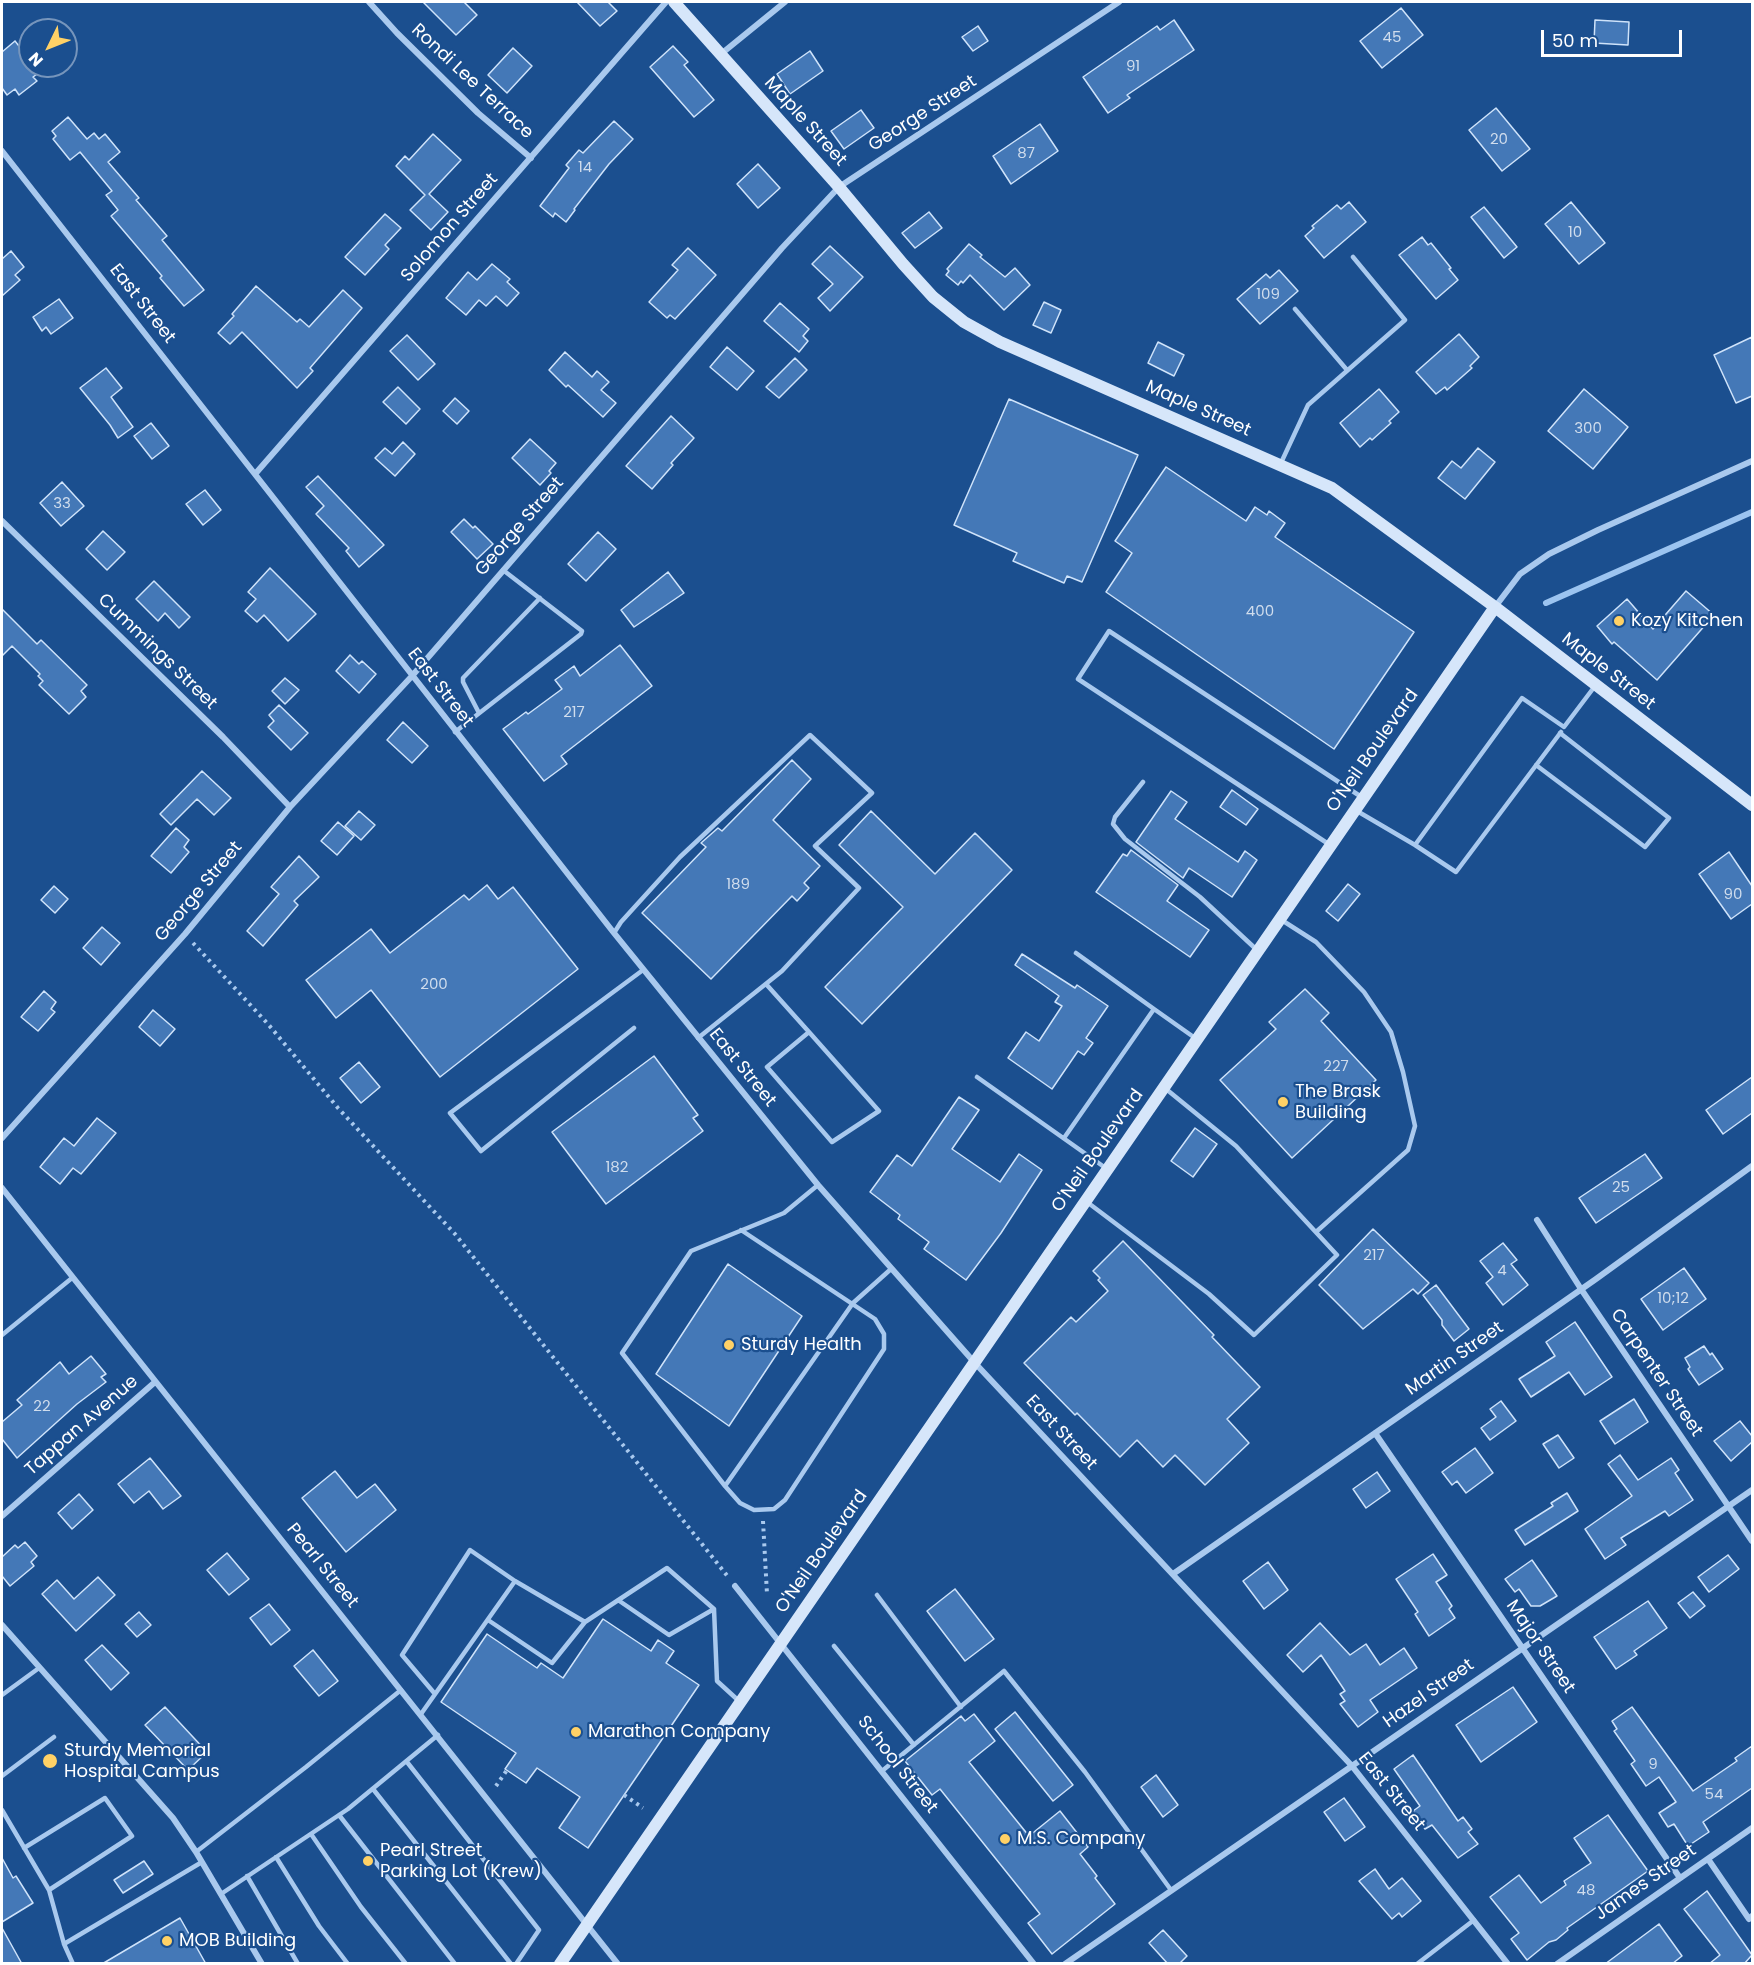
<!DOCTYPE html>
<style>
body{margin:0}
#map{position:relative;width:1754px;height:1965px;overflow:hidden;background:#1b4f8f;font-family:Poppins,sans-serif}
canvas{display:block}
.frame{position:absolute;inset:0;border:3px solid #fff;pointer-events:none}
.north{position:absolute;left:18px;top:18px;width:60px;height:60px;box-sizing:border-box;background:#1b4f8f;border:2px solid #7695bc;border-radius:50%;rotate:227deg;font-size:16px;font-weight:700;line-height:24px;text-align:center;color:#fff}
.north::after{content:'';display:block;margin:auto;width:21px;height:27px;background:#ffd166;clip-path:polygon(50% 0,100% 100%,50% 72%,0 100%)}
.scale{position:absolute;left:1541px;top:30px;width:141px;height:27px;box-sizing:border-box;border:3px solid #fff;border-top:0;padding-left:8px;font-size:18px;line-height:21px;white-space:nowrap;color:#fff;-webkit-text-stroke:4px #1b4f8f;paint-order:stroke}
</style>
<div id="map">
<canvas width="1754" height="1965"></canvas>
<div class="frame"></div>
<div class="north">N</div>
<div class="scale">50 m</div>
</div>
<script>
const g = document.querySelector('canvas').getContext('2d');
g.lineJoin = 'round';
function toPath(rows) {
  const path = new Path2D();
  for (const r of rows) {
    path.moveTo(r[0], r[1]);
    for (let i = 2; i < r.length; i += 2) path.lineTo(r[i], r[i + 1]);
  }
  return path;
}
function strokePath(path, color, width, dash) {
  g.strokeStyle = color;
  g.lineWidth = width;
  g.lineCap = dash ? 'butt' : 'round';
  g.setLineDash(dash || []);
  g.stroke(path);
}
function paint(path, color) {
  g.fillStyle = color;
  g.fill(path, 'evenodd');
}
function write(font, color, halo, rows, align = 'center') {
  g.font = font + ' Poppins,sans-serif';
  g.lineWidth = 4.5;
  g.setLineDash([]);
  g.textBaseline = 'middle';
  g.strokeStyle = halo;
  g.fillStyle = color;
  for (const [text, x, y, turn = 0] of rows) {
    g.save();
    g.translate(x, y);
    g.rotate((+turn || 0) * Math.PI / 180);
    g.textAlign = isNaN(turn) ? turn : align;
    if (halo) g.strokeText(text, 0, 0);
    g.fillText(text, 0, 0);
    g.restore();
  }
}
const stream = toPath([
 [1546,603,1752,512]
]);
const building = toPath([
 [423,2,464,2,477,15,456,35,423,2],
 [577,2,608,2,617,11,600,26,577,2],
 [1401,8,1423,35,1382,68,1360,41,1401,8],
 [1174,20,1194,50,1127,95,1130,98,1108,113,1083,77,1157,26,1160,30,1174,20],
 [1595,20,1629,22,1628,45,1594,43,1595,20],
 [978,26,988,41,973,51,962,37,978,26],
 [15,41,30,60,30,66,35,66,40,72,33,77,37,81,19,95,15,89,7,95,2,88,2,52,15,41],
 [673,46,688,62,684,65,714,100,694,117,650,67,673,46],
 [513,48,532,66,507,93,488,75,513,48],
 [810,51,823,71,790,94,777,74,810,51],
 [1496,108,1530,149,1502,171,1469,130,1496,108],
 [861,110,874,128,844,149,831,131,861,110],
 [68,117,87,139,94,133,99,139,105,134,120,152,108,162,139,198,136,200,167,236,162,240,204,290,184,306,160,278,162,276,111,216,118,210,106,195,112,191,80,152,70,160,53,139,56,136,52,131,68,117],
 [614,121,633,139,609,164,574,209,575,210,566,222,555,213,553,217,540,206,569,168,566,165,579,150,583,153,614,121],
 [1040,124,1058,151,1011,184,993,156,1040,124],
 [433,134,461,160,429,194,448,212,431,230,410,210,425,195,396,166,405,156,409,160,433,134],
 [758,164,780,188,758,208,737,184,758,164],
 [1349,202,1366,222,1324,258,1305,236,1314,228,1312,226,1337,205,1341,209,1349,202],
 [1571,202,1605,243,1579,264,1545,224,1571,202],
 [1484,207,1517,247,1504,258,1471,217,1484,207],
 [929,212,942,228,915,248,902,233,929,212],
 [385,214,401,228,385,245,389,249,365,275,345,257,385,214],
 [1422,237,1428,245,1431,243,1451,268,1449,269,1458,280,1436,299,1399,255,1422,237],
 [969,244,982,255,980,257,1005,277,1015,268,1030,285,1004,310,970,275,963,283,961,281,958,285,946,275,949,271,947,269,969,244],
 [830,246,863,277,830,311,818,298,833,284,812,264,830,246],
 [688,248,716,275,675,319,670,315,667,318,649,302,678,270,672,265,688,248],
 [11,251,24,267,15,275,20,280,2,296,2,259,11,251],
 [492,264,510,279,507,282,519,293,507,306,496,296,486,306,479,300,466,315,446,298,468,272,477,280,492,264],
 [1279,270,1298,291,1260,324,1237,299,1266,274,1270,278,1279,270],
 [256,286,297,322,300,319,309,327,343,290,362,308,310,368,313,371,297,388,242,332,230,344,218,333,234,316,232,314,256,286],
 [59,299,73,318,51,334,46,327,42,331,33,317,59,299],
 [1044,302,1061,310,1051,333,1033,325,1044,302],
 [780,303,809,329,803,336,808,341,799,352,764,321,780,303],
 [1459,334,1479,357,1470,366,1472,368,1447,390,1445,387,1436,394,1416,372,1459,334],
 [407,335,435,364,418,380,390,351,407,335],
 [1752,337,1752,396,1736,403,1714,355,1752,337],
 [1158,342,1184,355,1174,376,1148,363,1158,342],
 [727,347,754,371,737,390,710,367,727,347],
 [565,352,592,377,597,371,609,382,601,390,616,403,603,417,568,385,566,387,549,370,565,352],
 [795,358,807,370,779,398,766,387,795,358],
 [106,368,122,388,111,397,133,427,118,438,110,425,80,388,106,368],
 [398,387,420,409,406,424,383,402,398,387],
 [1379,389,1399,412,1389,421,1391,423,1372,440,1370,438,1360,447,1340,423,1379,389],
 [1584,389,1628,427,1593,469,1548,431,1584,389],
 [455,398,469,411,457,424,443,411,455,398],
 [1009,399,1138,455,1082,582,1067,576,1064,583,1013,561,1017,553,954,525,1009,399],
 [671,416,694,438,671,463,673,465,652,489,626,466,671,416],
 [151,423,169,446,152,459,134,436,151,423],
 [530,439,556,463,549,471,551,473,540,485,512,458,530,439],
 [403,442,415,454,395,476,375,458,385,448,392,454,403,442],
 [1478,448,1495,462,1465,499,1438,478,1452,461,1461,468,1478,448],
 [1166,467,1246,521,1255,507,1267,515,1269,511,1285,523,1275,537,1414,632,1334,749,1106,592,1132,553,1115,541,1166,467],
 [318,476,384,545,359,567,346,551,349,548,316,514,324,506,306,487,318,476],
 [62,482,84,506,61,526,40,503,62,482],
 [205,490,221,510,203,525,186,504,205,490],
 [464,519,473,528,475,526,493,544,477,559,451,532,464,519],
 [103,531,125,552,107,570,86,549,103,531],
 [598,532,616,549,586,581,568,564,598,532],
 [270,568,316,614,288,641,264,615,257,622,245,611,256,599,248,592,270,568],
 [668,572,684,593,634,627,621,610,668,572],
 [154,581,190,617,179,628,165,613,158,621,136,599,154,581],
 [1686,591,1714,615,1657,680,1614,642,1612,644,1597,626,1627,599,1653,629,1686,591],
 [2,609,37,644,41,640,87,685,81,691,86,697,69,714,39,685,43,681,38,676,40,674,12,646,2,656,2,609],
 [620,645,652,686,561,756,567,764,544,781,503,729,526,712,528,714,562,689,555,680,574,666,580,676,620,645],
 [350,655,359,664,362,661,376,674,359,693,336,671,350,655],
 [285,678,299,690,285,704,272,691,285,678],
 [279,705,308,733,291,750,268,727,274,721,269,715,279,705],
 [403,722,428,746,412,763,387,740,403,722],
 [792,760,811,779,773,820,820,866,804,883,809,888,797,901,792,896,711,979,642,913,706,847,701,843,718,828,722,831,792,760],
 [202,771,231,798,214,815,197,799,171,825,160,814,202,771],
 [1232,790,1258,809,1246,825,1220,807,1232,790],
 [1171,791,1187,802,1175,819,1238,862,1245,851,1257,860,1232,897,1189,868,1183,878,1136,842,1171,791],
 [359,811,375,825,361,840,345,826,359,811],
 [871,811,935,874,975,833,1012,870,862,1024,825,987,903,907,839,845,871,811],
 [338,822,354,836,337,855,321,841,338,822],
 [176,828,189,840,184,847,189,852,171,873,151,856,176,828],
 [1131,850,1178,885,1167,901,1209,930,1190,957,1096,892,1123,854,1127,856,1131,850],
 [1729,852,1752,886,1752,904,1731,919,1699,874,1729,852],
 [299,856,319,877,294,901,298,905,263,946,247,931,279,894,271,887,299,856],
 [1348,884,1360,894,1338,921,1326,911,1348,884],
 [487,885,498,899,513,887,578,969,440,1077,371,990,336,1018,306,980,371,929,390,953,464,895,469,900,487,885],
 [54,886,68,899,55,913,41,900,54,886],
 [102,927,120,943,101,965,83,948,102,927],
 [1022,954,1075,988,1077,985,1108,1006,1086,1038,1093,1043,1084,1055,1078,1051,1052,1089,1008,1058,1026,1032,1039,1041,1062,1006,1055,1002,1059,996,1015,965,1022,954],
 [1305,989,1329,1013,1321,1021,1376,1080,1292,1158,1220,1080,1276,1029,1269,1022,1305,989],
 [44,991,56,1002,51,1009,55,1012,38,1031,21,1017,44,991],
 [153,1010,175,1029,160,1046,139,1027,153,1010],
 [654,1056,698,1115,693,1118,703,1131,606,1204,552,1132,654,1056],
 [359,1062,380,1087,361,1103,340,1078,359,1062],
 [1752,1077,1752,1113,1723,1134,1706,1110,1752,1077],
 [959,1097,979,1110,952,1149,1000,1182,1019,1154,1042,1170,1001,1233,966,1280,924,1249,929,1242,898,1219,900,1215,870,1192,897,1155,912,1166,959,1097],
 [97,1118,116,1133,81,1174,73,1168,60,1184,40,1167,64,1138,74,1146,97,1118],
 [1195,1128,1217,1144,1193,1177,1171,1161,1195,1128],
 [1645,1154,1662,1178,1596,1223,1579,1198,1645,1154],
 [1373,1229,1429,1283,1418,1294,1413,1289,1363,1329,1319,1285,1373,1229],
 [1123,1241,1214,1335,1212,1337,1260,1387,1227,1419,1249,1443,1205,1485,1175,1455,1163,1467,1137,1440,1120,1457,1077,1413,1075,1415,1024,1363,1071,1317,1076,1322,1108,1291,1098,1280,1100,1278,1093,1271,1123,1241],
 [1503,1243,1517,1260,1511,1264,1528,1285,1503,1305,1486,1283,1493,1277,1480,1261,1503,1243],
 [728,1264,802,1316,729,1426,656,1374,728,1264],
 [1684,1268,1706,1299,1663,1330,1641,1299,1684,1268],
 [1436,1285,1469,1329,1454,1341,1442,1325,1442,1320,1423,1295,1436,1285],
 [1575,1322,1612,1377,1585,1395,1569,1372,1531,1397,1519,1379,1555,1356,1546,1342,1575,1322],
 [1704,1346,1710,1355,1712,1353,1723,1369,1699,1385,1688,1369,1690,1367,1685,1358,1704,1346],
 [91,1356,106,1374,101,1377,106,1382,77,1404,17,1458,2,1439,2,1422,22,1405,17,1400,60,1362,69,1374,91,1356],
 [1634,1399,1648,1422,1615,1444,1600,1421,1634,1399],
 [1501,1401,1516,1421,1490,1440,1481,1428,1496,1417,1490,1409,1501,1401],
 [1740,1421,1752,1436,1752,1442,1731,1461,1714,1441,1740,1421],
 [1558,1435,1574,1458,1559,1468,1543,1444,1558,1435],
 [1475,1448,1493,1473,1466,1493,1457,1481,1452,1485,1442,1472,1475,1448],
 [1620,1455,1638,1480,1671,1458,1679,1470,1675,1473,1693,1500,1669,1516,1665,1511,1621,1538,1626,1545,1605,1559,1585,1529,1632,1496,1608,1464,1620,1455],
 [150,1458,181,1496,163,1509,149,1491,134,1503,118,1484,150,1458],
 [335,1471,357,1498,375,1484,396,1510,346,1552,302,1498,335,1471],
 [1377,1472,1390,1491,1366,1508,1353,1489,1377,1472],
 [1567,1493,1578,1511,1525,1545,1515,1530,1553,1506,1551,1503,1567,1493],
 [79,1494,93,1510,72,1529,58,1513,79,1494],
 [25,1542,37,1556,31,1562,34,1566,10,1586,2,1576,2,1557,15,1545,18,1548,25,1542],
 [227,1553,249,1579,229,1595,207,1570,227,1553],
 [1433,1554,1447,1575,1436,1582,1452,1606,1449,1609,1455,1618,1429,1636,1415,1614,1418,1612,1396,1579,1433,1554],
 [1728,1555,1739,1569,1709,1592,1698,1577,1728,1555],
 [1532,1560,1557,1596,1540,1606,1531,1606,1519,1589,1515,1592,1505,1579,1532,1560],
 [1268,1562,1288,1590,1264,1609,1243,1581,1268,1562],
 [98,1577,115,1595,76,1631,42,1594,57,1580,74,1599,98,1577],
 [955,1589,994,1639,965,1661,927,1611,955,1589],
 [1693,1592,1705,1606,1690,1618,1678,1603,1693,1592],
 [1648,1601,1667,1628,1634,1651,1637,1655,1616,1669,1594,1637,1648,1601],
 [269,1604,290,1630,271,1645,250,1618,269,1604],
 [139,1612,151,1625,137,1637,125,1624,139,1612],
 [603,1619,651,1651,658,1640,674,1651,666,1663,699,1685,588,1848,559,1828,580,1797,537,1768,526,1783,505,1769,516,1753,441,1702,487,1634,537,1668,541,1663,563,1678,603,1619],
 [1320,1623,1350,1655,1366,1644,1380,1665,1404,1648,1417,1668,1370,1700,1378,1712,1358,1727,1340,1704,1345,1701,1340,1694,1345,1691,1321,1655,1303,1672,1287,1655,1320,1623],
 [102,1645,129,1673,111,1690,85,1660,102,1645],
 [313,1650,338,1681,319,1696,294,1666,313,1650],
 [1513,1687,1537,1722,1481,1762,1456,1725,1513,1687],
 [165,1707,207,1752,188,1770,145,1725,165,1707],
 [1632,1707,1693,1791,1737,1761,1735,1758,1752,1746,1752,1788,1703,1822,1709,1832,1688,1846,1674,1824,1668,1827,1659,1813,1676,1802,1659,1777,1646,1786,1631,1764,1635,1761,1614,1731,1617,1729,1612,1721,1632,1707],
 [1015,1712,1073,1785,1053,1801,995,1729,1015,1712],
 [974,1714,995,1741,969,1762,1029,1836,1060,1811,1088,1847,1080,1854,1097,1876,1095,1878,1115,1904,1052,1954,1028,1923,1040,1914,940,1789,932,1795,905,1761,961,1716,965,1721,974,1714],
 [1413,1755,1458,1821,1463,1817,1472,1829,1468,1832,1478,1844,1458,1858,1432,1825,1425,1829,1413,1811,1420,1806,1394,1769,1413,1755],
 [1156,1775,1178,1805,1163,1817,1141,1787,1156,1775],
 [1344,1798,1365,1827,1345,1841,1324,1812,1344,1798],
 [1608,1815,1648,1871,1567,1928,1568,1930,1556,1940,1549,1942,1527,1960,1511,1939,1519,1933,1490,1897,1519,1875,1541,1903,1566,1885,1564,1881,1591,1863,1574,1838,1608,1815],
 [2,1858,13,1878,16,1876,33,1903,2,1922,2,1858],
 [144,1861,153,1874,123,1893,114,1880,144,1861],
 [1375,1869,1389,1889,1402,1878,1421,1901,1402,1917,1399,1913,1392,1919,1359,1881,1375,1869],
 [1707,1891,1752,1955,1744,1964,1709,1964,1720,1955,1684,1909,1707,1891],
 [180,1918,206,1964,102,1964,180,1918],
 [1659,1924,1682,1956,1672,1964,1605,1964,1659,1924],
 [2,1928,22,1964,2,1964,2,1928],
 [1163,1930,1187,1956,1179,1964,1168,1964,1149,1943,1163,1930]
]);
const path = toPath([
 [193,943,268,1024,338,1108,455,1234,729,1578],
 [763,1521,767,1594],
 [496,1786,507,1770],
 [624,1795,643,1808]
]);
const lane = toPath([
 [1295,309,1347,370],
 [1280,465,1308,405,1405,320,1353,257],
 [479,713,463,682,463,678,540,598],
 [455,732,581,634,582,631,503,570],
 [1536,765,1645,847,1669,818,1560,733],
 [1143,782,1115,817,1113,824,1125,839,1200,897,1258,951],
 [1357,811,1415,845,1522,698,1564,727,1595,686],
 [1330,845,1078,679,1109,631,1363,798],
 [1415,845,1456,872,1561,732],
 [1280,919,1316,942,1364,992,1391,1032,1403,1072,1415,1126,1408,1150,1316,1232],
 [614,933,621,922,680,857,810,735,872,793,815,846,859,888,782,971,698,1038],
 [1076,953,1154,1009],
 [766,984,809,1032,879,1111,832,1142,767,1067,809,1032],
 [634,1028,481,1151,450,1113,643,970],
 [977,1077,1107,1169],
 [1064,1138,1154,1009,1195,1038],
 [818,1185,784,1213,691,1251,622,1353,725,1486,853,1303,891,1269],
 [1087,1202,1209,1294,1254,1335,1337,1255,1236,1146,1166,1089],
 [2,1335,72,1278],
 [725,1486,740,1503,754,1510,774,1509,785,1500,884,1349,884,1334,875,1319,741,1230],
 [877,1595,961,1707],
 [618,1600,669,1635,714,1609],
 [488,1620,552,1663,585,1622],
 [834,1646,914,1745],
 [435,1694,402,1655,470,1550,515,1581],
 [2,1695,39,1668],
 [421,1714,515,1581,585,1622,667,1568,714,1609,717,1681,740,1702],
 [407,1762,539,1930,516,1964],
 [882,1771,1004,1671,1085,1772,1171,1890],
 [2,1776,54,1737],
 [373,1789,511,1964],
 [2,1810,49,1890,64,1944,73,1964],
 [339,1815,455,1964],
 [311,1834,361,1907,406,1964],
 [24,1848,105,1798,132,1836,49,1890],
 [196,1852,306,1767,401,1690],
 [276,1857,319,1926,348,1964],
 [247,1876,298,1964],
 [221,1894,348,1809,438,1735],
 [64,1944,202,1862],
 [1417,1964,1474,1920]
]);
const street = toPath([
 [369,2,397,33,478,113,531,158],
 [721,54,785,2],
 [2,151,614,933,818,1185,974,1362,1352,1766,1508,1964],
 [256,473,666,2],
 [2,521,223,737,290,807],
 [1495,607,1520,574,1549,554,1598,530,1752,461],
 [2,1138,185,934,290,807,412,676,782,248,839,187,1119,2],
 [2,1188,618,1964],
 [1537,1220,1581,1289,1752,1541],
 [1375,1433,1680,1878],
 [2,1516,155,1382],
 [1173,1574,1596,1279,1752,1166],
 [735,1586,1034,1964],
 [2,1625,173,1818,196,1852,262,1964],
 [1708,1859,1749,1919,1752,1916],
 [1065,1964,1752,1490],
 [1557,1964,1752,1828]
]);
const secondary = toPath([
 [674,2,839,187,903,264,933,297,964,322,1000,342,1332,488,1495,607,1752,805],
 [560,1964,1495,607]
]);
const markers = [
 [1619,621,6,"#ffd166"],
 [1283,1102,6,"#ffd166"],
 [729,1345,6,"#ffd166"],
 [576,1732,6,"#ffd166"],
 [50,1761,8,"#ffd166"],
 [1005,1839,6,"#ffd166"],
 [368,1861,6,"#ffd166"],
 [167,1941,6,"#ffd166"]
];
const numberNames = [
 ["45",1392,38],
 ["91",1133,67],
 ["20",1499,140],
 ["87",1026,154],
 ["14",585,168],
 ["10",1575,233],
 ["109",1268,295],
 ["300",1588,429],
 ["33",62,504],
 ["400",1260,612],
 ["217",574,713],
 ["189",738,885],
 ["90",1733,895],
 ["200",434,985],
 ["227",1336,1067],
 ["182",617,1168],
 ["25",1621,1188],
 ["217",1374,1256],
 ["4",1502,1271],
 ["10;12",1673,1299],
 ["22",42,1407],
 ["9",1653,1765],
 ["54",1714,1795],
 ["48",1586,1891]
];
const streetNames = [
 ["Rondi Lee Terrace",472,82,43],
 ["George Street",923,114,-33],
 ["Maple Street",805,122,48],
 ["Solomon Street",450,228,-49],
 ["East Street",142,304,52],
 ["Maple Street",1198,409,24],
 ["George Street",520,527,-49],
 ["Cummings Street",157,652,44],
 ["Maple Street",1608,672,38],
 ["East Street",440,688,52],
 ["O'Neil Boulevard",1373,751,-55],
 ["George Street",199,892,-50],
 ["East Street",742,1068,51],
 ["O'Neil Boulevard",1098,1151,-55],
 ["Martin Street",1455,1359,-35],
 ["Carpenter Street",1656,1373,56],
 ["Tappan Avenue",82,1426,-41],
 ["East Street",1061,1433,47],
 ["O'Neil Boulevard",822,1552,-55],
 ["Pearl Street",322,1566,51],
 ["Major Street",1540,1647,56],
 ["Hazel Street",1429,1694,-35],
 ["School Street",897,1765,52],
 ["East Street",1391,1792,51],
 ["James Street",1646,1883,-35]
];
const poiNames = [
 ["Kozy Kitchen",1631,621],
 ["The Brask",1295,1092],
 ["Building",1295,1113],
 ["Sturdy Health",741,1345],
 ["Marathon Company",588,1732],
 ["Sturdy Memorial",64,1751],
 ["Hospital Campus",64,1772],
 ["M.S. Company",1017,1839],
 ["Pearl Street",380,1851],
 ["Parking Lot (Krew)",380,1872],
 ["MOB Building",179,1941]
];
strokePath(stream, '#9cc4f0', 6);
paint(building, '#4478b7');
strokePath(building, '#cfe3fa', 1.5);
strokePath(path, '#a9c9ee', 4, [3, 4.5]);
strokePath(lane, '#a9c9ee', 4.5);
strokePath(street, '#a9c9ee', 6);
strokePath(secondary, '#d6e6fa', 12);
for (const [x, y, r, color] of markers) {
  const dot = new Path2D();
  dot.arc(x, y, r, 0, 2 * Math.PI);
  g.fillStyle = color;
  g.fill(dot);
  strokePath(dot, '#1b4f8f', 2);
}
write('15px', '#d0dded', null, numberNames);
write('18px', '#fff', '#1b4f8f', streetNames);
write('18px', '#fff', '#1b4f8f', poiNames, 'left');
</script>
